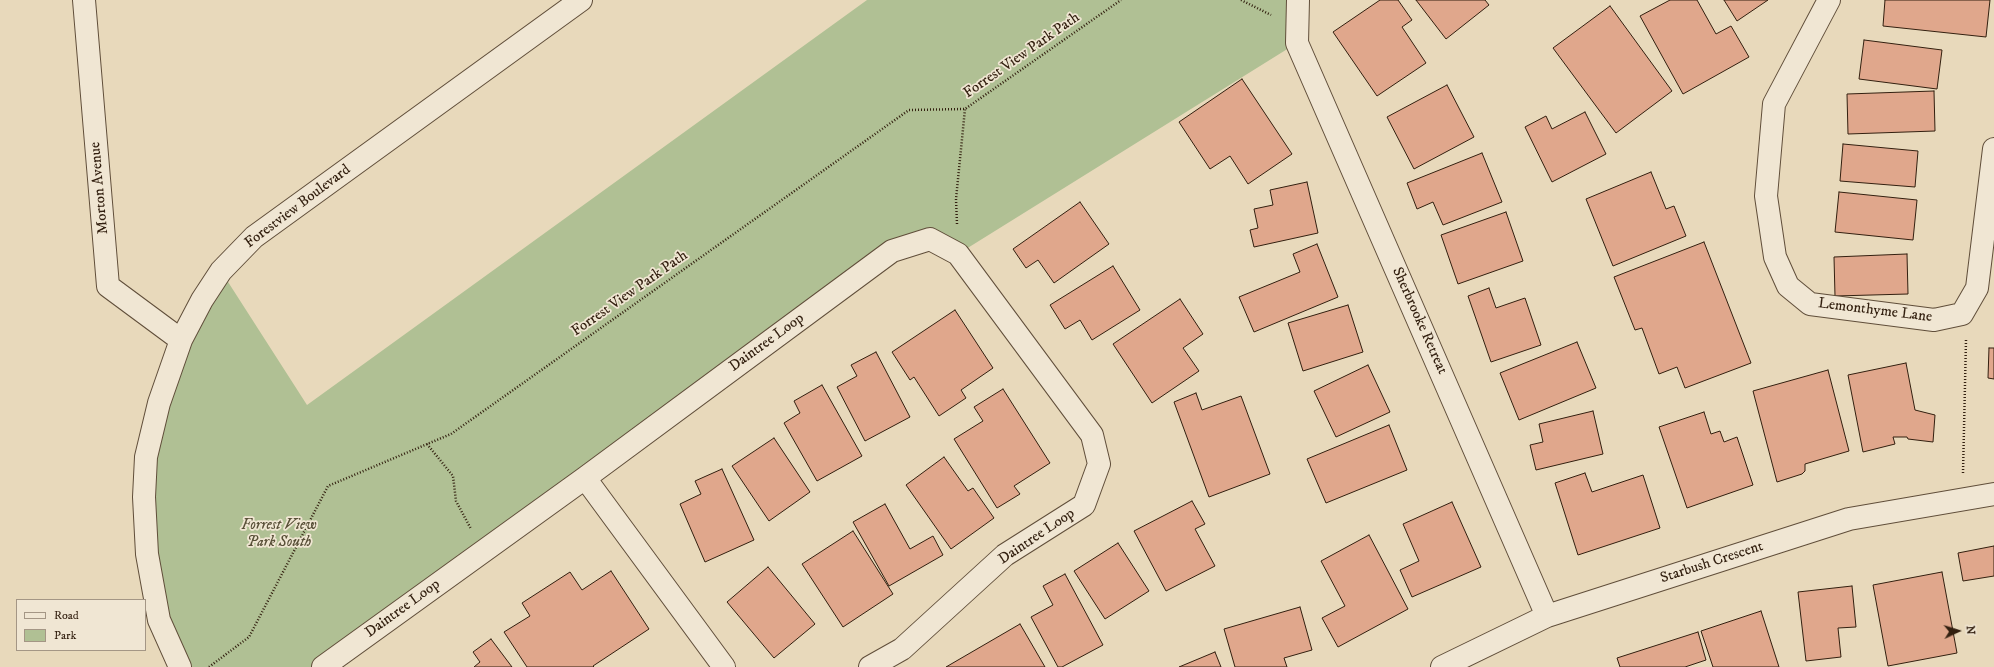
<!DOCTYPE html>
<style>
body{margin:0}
#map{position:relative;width:1994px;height:667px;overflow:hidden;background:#e8d9bb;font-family:"IM FELL DW Pica",serif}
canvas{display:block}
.legend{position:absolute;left:16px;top:599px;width:130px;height:52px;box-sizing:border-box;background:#f0e6d3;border:1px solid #a49685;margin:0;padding:5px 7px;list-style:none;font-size:12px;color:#321f0f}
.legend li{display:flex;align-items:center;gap:8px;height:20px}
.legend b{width:20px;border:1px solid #a49685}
.north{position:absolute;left:1938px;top:611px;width:40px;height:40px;-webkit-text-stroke:3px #f0e6d3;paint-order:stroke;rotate:86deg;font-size:11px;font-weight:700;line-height:16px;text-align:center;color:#321f0f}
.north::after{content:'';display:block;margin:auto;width:14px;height:18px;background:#321f0f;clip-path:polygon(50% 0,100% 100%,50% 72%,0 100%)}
</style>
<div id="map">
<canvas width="1994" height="667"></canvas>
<ul class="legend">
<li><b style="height:5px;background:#f0e6d3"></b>Road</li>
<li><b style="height:11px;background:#b0c094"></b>Park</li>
</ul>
<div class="north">N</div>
</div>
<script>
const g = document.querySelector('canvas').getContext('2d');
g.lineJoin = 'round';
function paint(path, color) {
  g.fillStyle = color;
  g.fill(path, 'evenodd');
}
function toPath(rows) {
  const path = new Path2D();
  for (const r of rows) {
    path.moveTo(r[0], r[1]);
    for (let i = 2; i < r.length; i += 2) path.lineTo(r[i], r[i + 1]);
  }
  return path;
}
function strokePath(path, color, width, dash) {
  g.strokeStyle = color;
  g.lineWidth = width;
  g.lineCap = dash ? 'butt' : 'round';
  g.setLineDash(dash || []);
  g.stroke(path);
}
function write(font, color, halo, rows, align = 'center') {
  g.font = font + ' "IM FELL DW Pica",serif';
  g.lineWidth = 3.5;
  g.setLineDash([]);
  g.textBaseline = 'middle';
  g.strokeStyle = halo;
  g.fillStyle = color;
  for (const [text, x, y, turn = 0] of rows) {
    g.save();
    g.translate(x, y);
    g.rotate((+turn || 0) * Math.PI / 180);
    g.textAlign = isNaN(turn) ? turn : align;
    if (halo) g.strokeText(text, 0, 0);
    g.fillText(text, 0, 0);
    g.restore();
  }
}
const green = toPath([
 [867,0,1298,0,1297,43,958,254,930,239,892,251,323,667,180,667,147,554,159,403,221,271,307,405]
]);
const building = toPath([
 [1380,0,1398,0,1412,20,1402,27,1426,63,1377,96,1333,32,1380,0],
 [1416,0,1485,0,1489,5,1446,39,1416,0],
 [1670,0,1697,0,1716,34,1731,26,1749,57,1683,94,1640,16,1670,0],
 [1724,0,1768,0,1737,21,1724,0],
 [1885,0,1990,0,1986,37,1883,26,1885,0],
 [1610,6,1672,91,1616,133,1553,48,1610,6],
 [1864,40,1942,50,1937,89,1859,79,1864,40],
 [1242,79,1292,154,1248,184,1230,156,1210,169,1179,122,1242,79],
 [1447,85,1474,137,1414,169,1387,117,1447,85],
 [1934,91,1935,131,1848,134,1847,94,1934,91],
 [1585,112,1606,154,1552,182,1525,127,1546,116,1552,129,1585,112],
 [1843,144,1918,151,1915,187,1840,181,1843,144],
 [1482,153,1502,202,1443,225,1433,202,1417,209,1407,183,1482,153],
 [1651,172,1666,209,1674,206,1686,236,1613,266,1586,199,1651,172],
 [1307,182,1318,233,1254,247,1250,230,1258,228,1254,209,1273,205,1270,190,1307,182],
 [1839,192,1917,200,1913,240,1835,232,1839,192],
 [1080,202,1109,244,1054,283,1038,260,1026,268,1013,249,1080,202],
 [1506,212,1523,261,1458,284,1441,235,1506,212],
 [1704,242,1751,363,1685,388,1677,367,1659,374,1642,328,1635,330,1614,277,1704,242],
 [1317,244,1338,297,1254,332,1239,297,1300,272,1293,254,1317,244],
 [1907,254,1908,294,1835,296,1834,257,1907,254],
 [1113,266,1140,310,1092,340,1080,320,1065,329,1050,305,1113,266],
 [1489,288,1496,308,1525,298,1541,345,1491,362,1468,296,1489,288],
 [1180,299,1203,334,1183,348,1199,371,1152,403,1113,344,1180,299],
 [1348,305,1363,352,1303,371,1288,323,1348,305],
 [955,310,993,368,961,390,966,398,939,416,914,377,910,380,892,352,955,310],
 [1577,342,1596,388,1519,420,1500,373,1577,342],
 [1989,348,1994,348,1994,379,1988,378,1989,348],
 [876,352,910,417,865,441,837,387,857,376,851,365,876,352],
 [1906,363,1915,410,1935,415,1933,442,1908,439,1907,437,1893,437,1895,444,1863,452,1848,375,1906,363],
 [1368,365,1390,412,1336,437,1314,391,1368,365],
 [1828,370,1849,451,1805,464,1805,471,1802,474,1777,482,1753,391,1828,370],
 [822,385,862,456,817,481,784,423,800,413,794,401,822,385],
 [1003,389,1050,463,1014,486,1020,494,997,508,954,439,983,421,974,407,1003,389],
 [1196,393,1202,410,1241,396,1270,474,1209,497,1174,402,1196,393],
 [1593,411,1603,454,1536,470,1530,445,1543,442,1539,424,1593,411],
 [1704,412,1711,434,1720,431,1724,442,1737,437,1753,485,1687,508,1659,427,1704,412],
 [1389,425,1407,470,1326,503,1307,459,1389,425],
 [774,438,810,492,769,521,732,466,774,438],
 [944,457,968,491,973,488,994,518,951,549,906,485,944,457],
 [722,469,754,540,705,562,680,504,701,494,695,481,722,469],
 [1585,473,1592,492,1643,475,1660,528,1578,555,1555,483,1585,473],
 [1192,501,1205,524,1195,529,1215,566,1166,591,1134,531,1192,501],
 [1452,502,1481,567,1412,597,1400,570,1419,561,1403,524,1452,502],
 [885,504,910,549,933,536,943,555,889,586,853,522,885,504],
 [853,531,893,594,843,627,802,564,853,531],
 [1369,535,1408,609,1338,647,1322,618,1345,606,1321,561,1369,535],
 [1118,543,1149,591,1105,619,1074,571,1118,543],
 [1994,546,1994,576,1963,581,1958,553,1994,546],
 [768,567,815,624,774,658,727,602,768,567],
 [611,571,649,629,593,666,594,667,527,667,504,632,530,616,522,603,570,572,582,590,611,571],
 [1942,572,1957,653,1888,666,1873,585,1942,572],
 [1065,574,1103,645,1062,667,1058,667,1031,617,1053,605,1043,586,1065,574],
 [1852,586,1856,627,1838,628,1841,657,1806,661,1798,592,1852,586],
 [1300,607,1312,650,1284,658,1287,667,1235,667,1224,629,1300,607],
 [1761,611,1779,667,1713,667,1701,631,1761,611],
 [1020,624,1045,667,946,667,1020,624],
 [1698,632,1706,660,1685,667,1620,667,1617,658,1698,632],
 [491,639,512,667,474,667,480,662,473,652,491,639],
 [1215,652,1221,667,1179,667,1215,652]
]);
const path = toPath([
 [1241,0,1271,15],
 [957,224,956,199,965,109],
 [427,444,453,476,456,501,471,529],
 [1963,473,1966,340],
 [209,667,249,637,328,486,451,434,909,110,965,109,1121,0]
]);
const minor = toPath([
 [84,0,108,286,181,340],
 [1298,0,1297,43,1547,616],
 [1829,0,1774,104,1766,196,1775,257,1788,286,1810,304,1934,320,1962,314,1977,288,1994,149],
 [585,478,724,667],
 [180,667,159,620,147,554,144,497,146,457,159,403,181,340,202,300,221,271,254,237,581,0],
 [323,667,585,478,892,251,930,239,958,254,1092,435,1099,464,1084,505,1005,555,902,649,870,667],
 [1442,667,1547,616,1849,519,1994,494]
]);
const streetNames = [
 ["Forrest View Park Path",1022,56,-35],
 ["Morton Avenue",100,188,-95],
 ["Forestview Boulevard",298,207,-37],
 ["Forrest View Park Path",630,294,-35],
 ["Lemonthyme Lane",1875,311,7],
 ["Sherbrooke Retreat",1419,321,66],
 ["Daintree Loop",767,343,-36],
 ["Daintree Loop",1037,537,-34],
 ["Starbush Crescent",1712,563,-18],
 ["Daintree Loop",403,609,-36]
];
const parkNames = [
 ["Forrest View",279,526],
 ["Park South",279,543]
];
paint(green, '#b0c094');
paint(building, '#e0a78c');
strokePath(building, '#321f0f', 1);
strokePath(minor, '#604e3a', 24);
strokePath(path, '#321f0f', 2.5, [1, 2]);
strokePath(minor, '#f0e6d3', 22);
write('15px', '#321f0f', '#f0e6d3', streetNames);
write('italic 15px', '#584f37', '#f0e6d3', parkNames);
</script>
